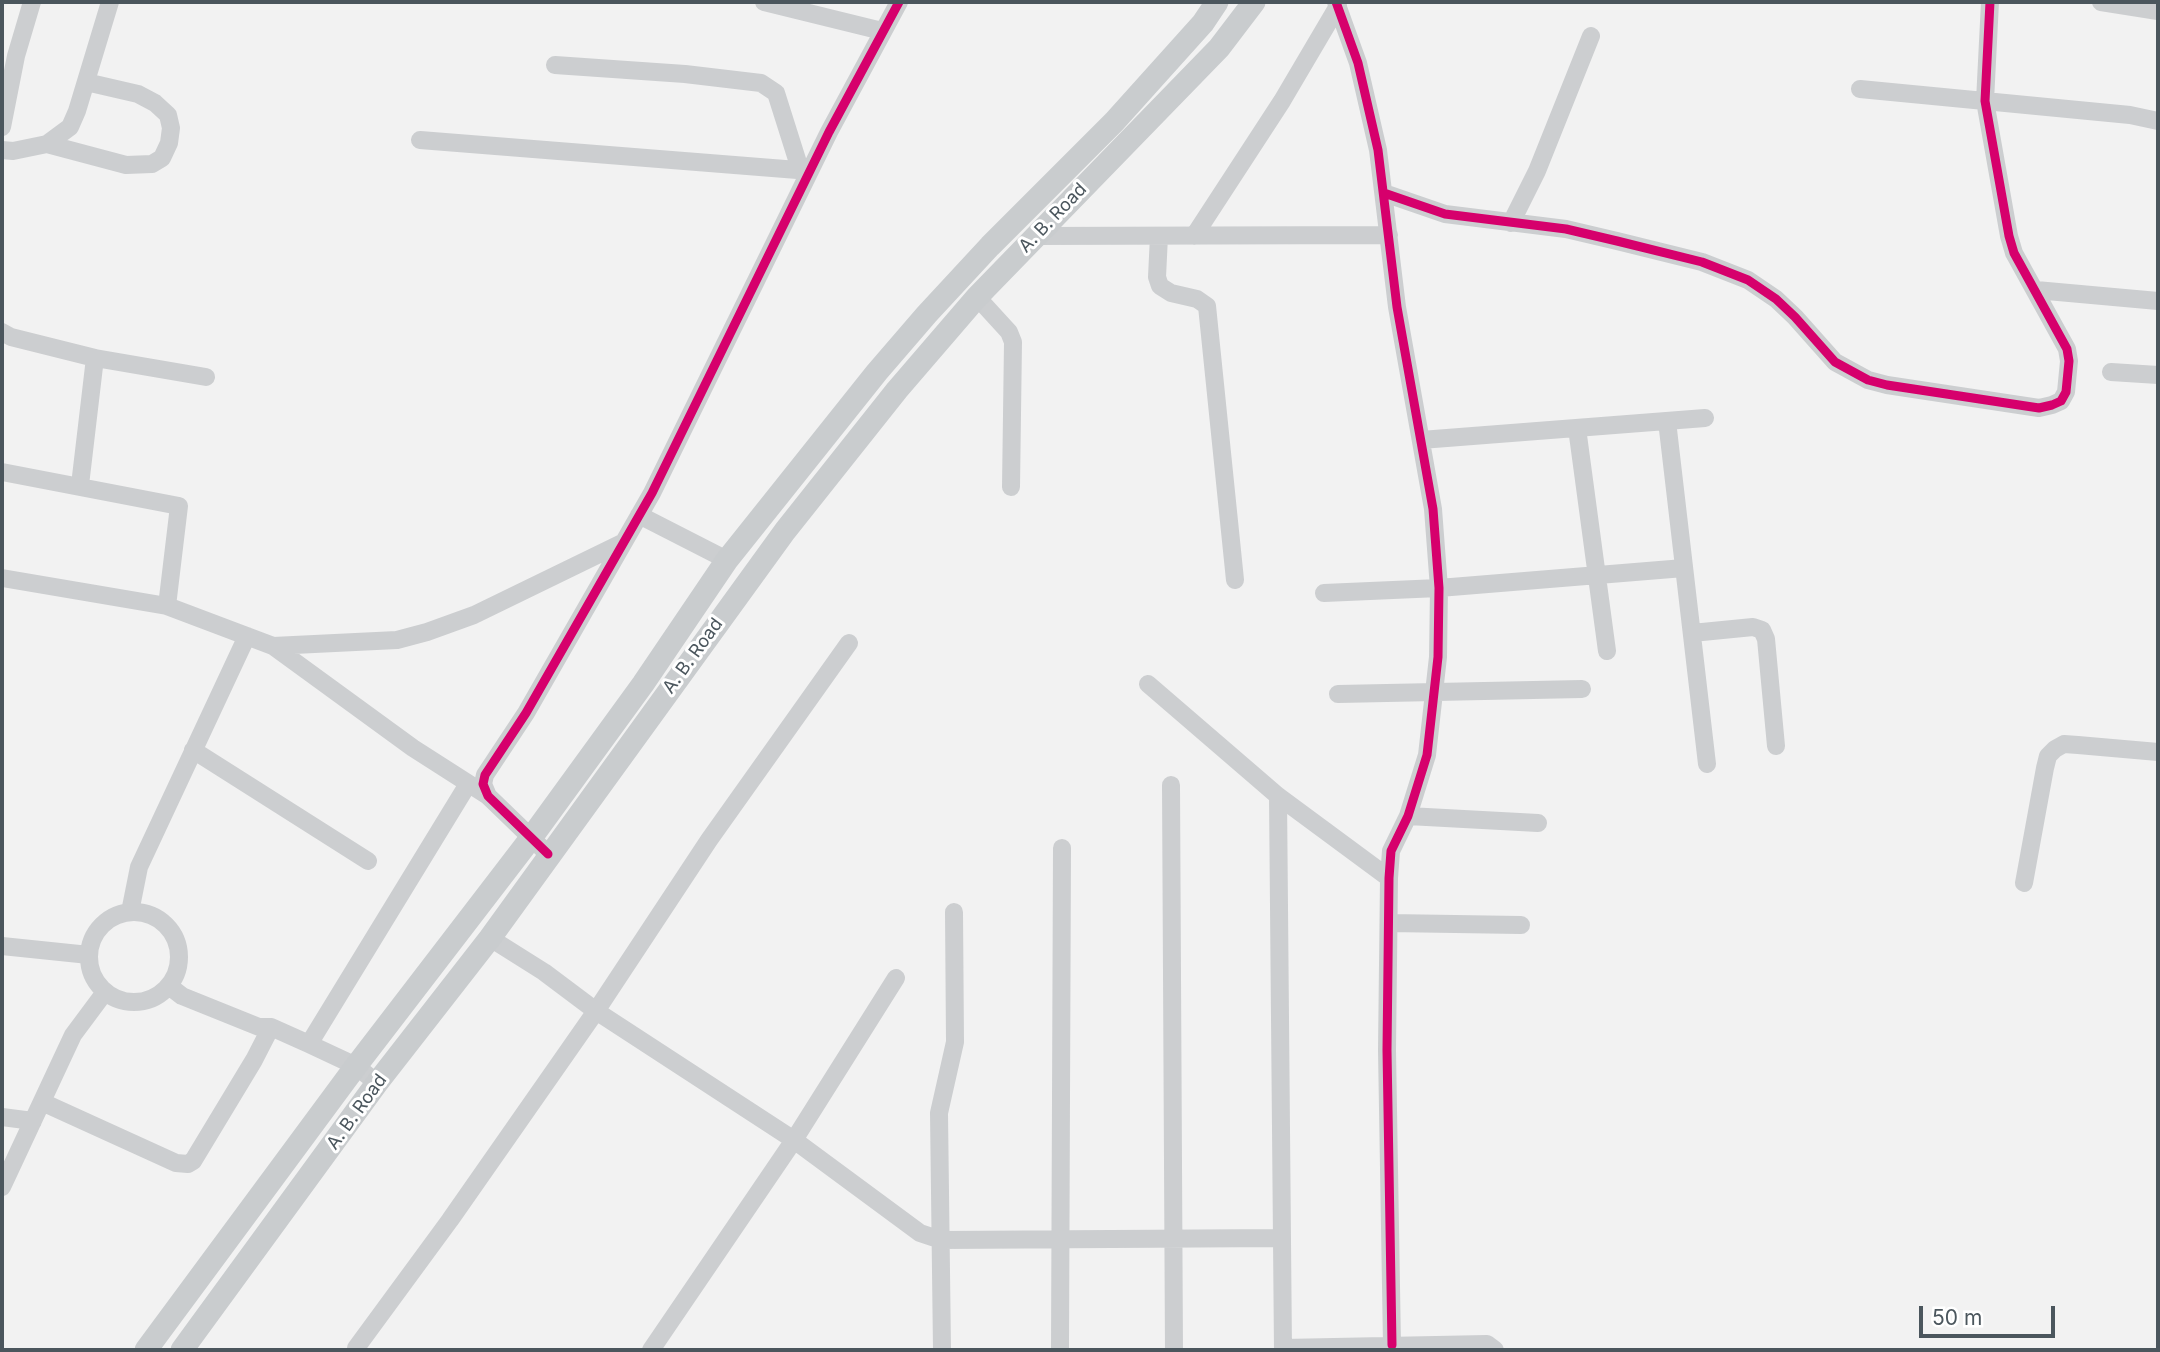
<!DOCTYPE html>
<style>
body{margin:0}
#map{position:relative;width:2160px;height:1352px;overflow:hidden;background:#f2f2f2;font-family:Inter,sans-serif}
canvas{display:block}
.frame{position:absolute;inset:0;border:4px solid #4b565d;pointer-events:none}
.scale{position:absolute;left:1919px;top:1306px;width:136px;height:32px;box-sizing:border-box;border:4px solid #4b565d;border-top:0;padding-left:9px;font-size:21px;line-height:24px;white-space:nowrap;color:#4b565d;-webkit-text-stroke:5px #fff;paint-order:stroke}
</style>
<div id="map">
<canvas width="2160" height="1352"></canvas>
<div class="frame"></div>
<div class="scale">50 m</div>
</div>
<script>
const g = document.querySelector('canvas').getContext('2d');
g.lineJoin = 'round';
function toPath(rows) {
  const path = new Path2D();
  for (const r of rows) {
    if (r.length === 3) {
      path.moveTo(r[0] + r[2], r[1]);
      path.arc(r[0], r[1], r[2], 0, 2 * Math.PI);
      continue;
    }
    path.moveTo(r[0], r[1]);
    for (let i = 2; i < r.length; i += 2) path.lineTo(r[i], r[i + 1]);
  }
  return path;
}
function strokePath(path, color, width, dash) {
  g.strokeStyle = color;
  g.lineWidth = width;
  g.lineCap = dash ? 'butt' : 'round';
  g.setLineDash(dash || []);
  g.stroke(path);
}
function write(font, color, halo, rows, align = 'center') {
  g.font = font + ' Inter,sans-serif';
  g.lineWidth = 6;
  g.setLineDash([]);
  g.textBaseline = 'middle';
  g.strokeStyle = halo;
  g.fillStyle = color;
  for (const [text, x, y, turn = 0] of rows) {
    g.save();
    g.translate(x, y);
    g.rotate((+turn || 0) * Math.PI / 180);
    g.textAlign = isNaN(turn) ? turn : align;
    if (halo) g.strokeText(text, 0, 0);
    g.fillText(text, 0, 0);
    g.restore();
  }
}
const minor = toPath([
 [764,2,882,31],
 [1336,2,1358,63,1378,150,1397,307,1433,509,1439,588,1438,657,1427,755,1408,816,1391,851,1389,878,1387,1050,1392,1345],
 [2101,2,2158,11],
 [555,65,685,74,761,83,776,93,800,169],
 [1860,89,2130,115,2158,121],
 [2,127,16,56,32,2],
 [420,140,810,171],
 [47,144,126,165,152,164,162,158,169,143,171,128,168,115,155,103,138,94,86,82],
 [2,150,13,151,47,144,70,127,77,111,110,2],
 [1384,193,1445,214,1566,229,1617,241,1702,262,1748,280,1776,299,1795,317,1835,362,1868,380,1887,385,2039,408,2052,405,2061,401,2066,392,2069,361,2067,349,2014,253,2009,236,1985,101,1990,2],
 [1511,223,1537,171,1591,36],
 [1035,236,1389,235],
 [1159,236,1157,277,1160,286,1171,293,1197,299,1207,306,1235,580],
 [1194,236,1282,101,1338,6],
 [2036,290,2158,301],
 [977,297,1009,332,1013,342,1011,487],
 [2,332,11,337,95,358,80,485],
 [95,358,206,377],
 [2111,372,2158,375],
 [1667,421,1707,764],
 [1577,428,1607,651],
 [1421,440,1705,418],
 [2,472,179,506,167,606,273,646,413,748,488,796],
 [639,515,727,560],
 [2,578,167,606],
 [1324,593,1439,588,1684,568],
 [1692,633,1753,627,1762,630,1766,639,1776,746],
 [273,646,397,640,427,632,474,615,624,542],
 [1148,684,1278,796,1389,878],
 [1338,694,1582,689],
 [193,750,368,861],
 [1171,785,1174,1350],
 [1278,796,1283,1350],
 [1408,816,1538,823],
 [548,854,488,796,483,784,485,775,526,713,652,493,829,132,899,2],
 [2024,883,2045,768,2048,756,2055,749,2064,744,2078,745,2158,752],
 [130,912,139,867,247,636],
 [134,957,45],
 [1389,923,1521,925],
 [490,938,544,972,596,1011,794,1140,920,1233,941,1240,1282,1238],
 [2,946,89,955],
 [169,986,182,996,259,1027,271,1027,309,1044,356,1066,377,1083],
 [309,1044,468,784],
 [42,1102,176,1163,188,1164,193,1161,254,1060,271,1027],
 [2,1117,33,1121],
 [2,1187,73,1035,105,992],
 [356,1348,450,1220,596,1011,709,840,849,643],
 [1283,1348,1487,1344,1495,1350],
 [651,1350,794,1140,896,978],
 [942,1350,939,1113,955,1042,954,912],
 [1060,1350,1062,848]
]);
const major = toPath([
 [146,1350,356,1066,531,838,643,684,727,560,877,372,927,314,990,246,1114,122,1203,23,1217,2],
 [182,1350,377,1083,490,938,785,531,897,390,977,297,1219,48,1254,2]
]);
const cycleway = toPath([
 [1336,2,1358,63,1378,150,1397,307,1433,509,1439,588,1438,657,1427,755,1408,816,1391,851,1389,878,1387,1050,1392,1345],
 [1384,193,1445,214,1566,229,1617,241,1702,262,1748,280,1776,299,1795,317,1835,362,1868,380,1887,385,2039,408,2052,405,2061,401,2066,392,2069,361,2067,349,2014,253,2009,236,1985,101,1990,2],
 [548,854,488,796,483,784,485,775,526,713,652,493,829,132,899,2]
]);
const streetNames = [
 ["A. B. Road",1053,218,-46],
 ["A. B. Road",693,656,-54],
 ["A. B. Road",357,1112,-54]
];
strokePath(minor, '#ccced0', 18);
strokePath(major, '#c9ccce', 23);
strokePath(cycleway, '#d6006c', 9);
write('18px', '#4b565d', '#fff', streetNames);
</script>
